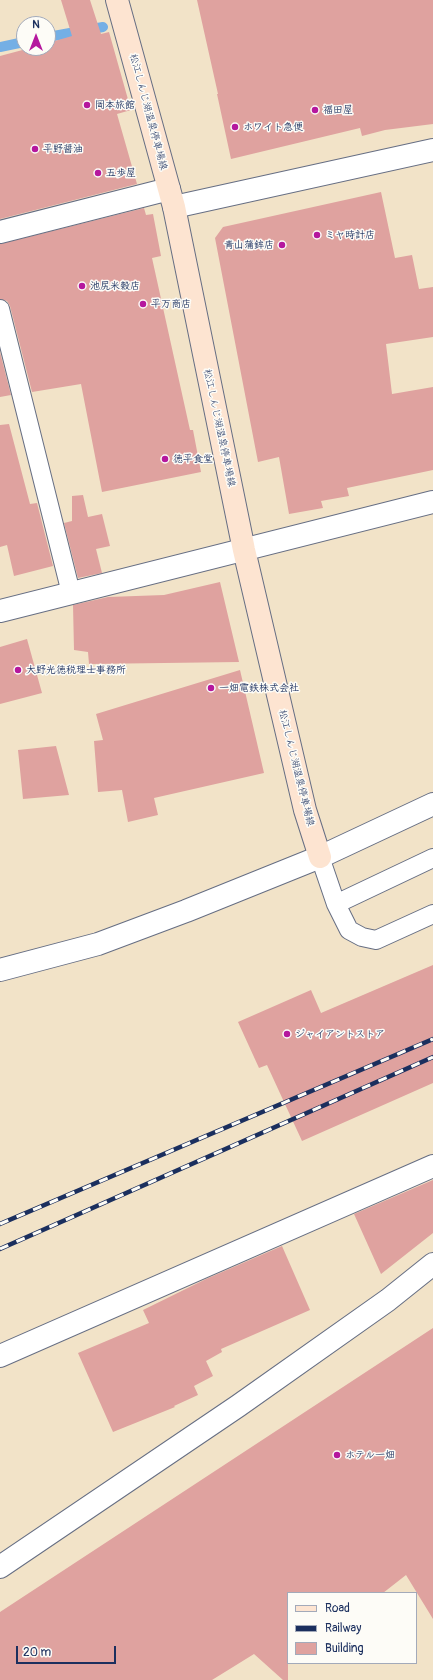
<!DOCTYPE html>
<meta charset="utf-8">
<style>
body{margin:0}
#map{position:relative;width:433px;height:1680px;overflow:hidden;background:#f2e3c8;font-family:Pangolin,sans-serif}
canvas{display:block}
.legend{position:absolute;left:287px;top:1592px;width:130px;height:72px;box-sizing:border-box;background:#fdfcf7;border:1px solid #a3aaba;margin:0;padding:5px 7px;list-style:none;font-size:12px;color:#1b2f5e}
.legend li{display:flex;align-items:center;gap:8px;height:20px}
.legend b{width:20px;border:1px solid #a3aaba}
.north{position:absolute;left:16px;top:16px;width:40px;height:40px;box-sizing:border-box;background:#fdfcf7;border:1px solid #a3aaba;border-radius:50%;rotate:0deg;font-size:11px;font-weight:700;line-height:16px;text-align:center;color:#1b2f5e}
.north::after{content:'';display:block;margin:auto;width:14px;height:18px;background:#b5179e;clip-path:polygon(50% 0,100% 100%,50% 72%,0 100%)}
.scale{position:absolute;left:16px;top:1646px;width:100px;height:18px;box-sizing:border-box;border:2px solid #1b2f5e;border-top:0;padding-left:5px;font-size:12px;line-height:14px;white-space:nowrap;color:#1b2f5e;-webkit-text-stroke:3px #fdfcf7;paint-order:stroke}
</style>
<div id="map">
<canvas width="433" height="1680"></canvas>
<ul class="legend">
<li><b style="height:5px;background:#fde4d1"></b>Road</li>
<li><b style="height:5px;background:#1b2f5e"></b>Railway</li>
<li><b style="height:11px;background:#dfa29f"></b>Building</li>
</ul>
<div class="north">N</div>
<div class="scale">20 m</div>
</div>
<script>
const g = document.querySelector('canvas').getContext('2d');
g.lineJoin = 'round';
function toPath(rows) {
  const path = new Path2D();
  for (const r of rows) {
    path.moveTo(r[0], r[1]);
    for (let i = 2; i < r.length; i += 2) path.lineTo(r[i], r[i + 1]);
  }
  return path;
}
function strokePath(path, color, width, dash) {
  g.strokeStyle = color;
  g.lineWidth = width;
  g.lineCap = dash ? 'butt' : 'round';
  g.setLineDash(dash || []);
  g.stroke(path);
}
function paint(path, color) {
  g.fillStyle = color;
  g.fill(path, 'evenodd');
}
function write(font, color, halo, rows, align = 'center') {
  g.font = font + ' Pangolin,"Klee One",sans-serif';
  g.lineWidth = 3;
  g.setLineDash([]);
  g.textBaseline = 'middle';
  g.strokeStyle = halo;
  g.fillStyle = color;
  for (const [text, x, y, turn = 0] of rows) {
    g.save();
    g.translate(x, y);
    g.rotate((+turn || 0) * Math.PI / 180);
    g.textAlign = isNaN(turn) ? turn : align;
    if (halo) g.strokeText(text, 0, 0);
    g.fillText(text, 0, 0);
    g.restore();
  }
}
const stream = toPath([
 [48,37,103,27],
 [0,47,24,42]
]);
const building = toPath([
 [61,0,90,0,101,34,109,32,131,110,117,114,137,184,0,219,0,56,30,48,48,48,48,43,72,36],
 [197,0,433,0,433,124,385,130,362,136,360,128,231,159,217,94,218,94],
 [381,192,395,258,412,255,419,289,433,287,433,337,386,344,392,394,433,387,433,470,347,488,349,496,321,501,323,508,289,514,279,457,258,462,215,238,223,227],
 [144,208,146,215,153,214,161,256,152,258,190,430,193,430,201,472,102,492,81,384,32,392,10,306,7,301,0,299,0,244],
 [0,352,11,395,0,397],
 [9,424,30,504,37,503,53,566,14,576,7,545,0,547,0,425],
 [83,495,88,517,102,514,110,546,96,549,102,573,78,578,64,523,72,521,72,496],
 [220,582,239,662,89,664,88,652,74,650,73,605,108,597,164,595],
 [27,639,42,693,0,704,0,647],
 [240,670,264,773,154,798,158,815,128,822,122,790,98,792,94,741,103,740,96,714],
 [56,746,69,795,23,799,18,750],
 [433,965,433,1083,302,1141,267,1065,259,1068,238,1022,311,990,321,1013],
 [433,1180,433,1233,381,1274,354,1214],
 [282,1246,310,1310,221,1349,222,1352,206,1361,213,1376,194,1386,198,1395,174,1406,175,1407,113,1432,78,1353,149,1323,143,1310,206,1279],
 [433,1328,433,1619,406,1575,383,1593,288,1593,288,1680,283,1680,254,1654,212,1680,0,1680,0,1612]
]);
const service = toPath([
 [0,309,71,593],
 [320,857,336,904,349,930,362,937,376,940,433,914],
 [336,904,433,858]
]);
const minor = toPath([
 [174,207,433,150],
 [0,232,169,189],
 [0,611,433,502],
 [0,1356,433,1166]
]);
const tertiary = toPath([
 [0,970,98,944,186,911,320,857,433,804],
 [0,1567,238,1406,388,1300,433,1264]
]);
const secondary = toPath([
 [117,0,174,207,244,550,305,810,320,857]
]);
const rail = toPath([
 [0,1224,433,1039],
 [0,1249,433,1057]
]);
const markers = [
 [87,105,4,"#b5179e"],
 [315,110,4,"#b5179e"],
 [235,127,4,"#b5179e"],
 [35,149,4,"#b5179e"],
 [98,173,4,"#b5179e"],
 [317,235,4,"#b5179e"],
 [282,245,4,"#b5179e"],
 [82,286,4,"#b5179e"],
 [143,304,4,"#b5179e"],
 [165,459,4,"#b5179e"],
 [18,670,4,"#b5179e"],
 [211,688,4,"#b5179e"],
 [287,1034,4,"#b5179e"],
 [337,1455,4,"#b5179e"]
];
const poiNames = [
 ["岡本旅館",95,105],
 ["福田屋",323,110],
 ["ホワイト急便",243,127],
 ["平野醤油",43,149],
 ["五歩屋",106,173],
 ["ミヤ時計店",325,235],
 ["青山蒲鉾店",274,245,"right"],
 ["池尻米穀店",90,286],
 ["平万商店",151,304],
 ["徳平食堂",173,459],
 ["大野光徳税理士事務所",26,670],
 ["一畑電鉄株式会社",219,688],
 ["ジャイアントストア",295,1034],
 ["ホテル一畑",345,1455]
];
const streetNames = [
 ["松江しんじ湖温泉停車場線",148,112,75],
 ["松江しんじ湖温泉停車場線",219,428,78],
 ["松江しんじ湖温泉停車場線",296,768,76]
];
strokePath(stream, '#74afe5', 10);
paint(building, '#dfa29f');
strokePath(service, '#666e83', 20);
strokePath(minor, '#666e83', 24);
strokePath(tertiary, '#666e83', 24);
strokePath(secondary, '#666e83', 24);
strokePath(service, '#fff', 18);
strokePath(minor, '#fff', 22);
strokePath(tertiary, '#fff', 22);
strokePath(secondary, '#fde4d1', 22);
strokePath(rail, '#1b2f5e', 4.5);
strokePath(rail, '#fdfcf7', 3, [9]);
for (const [x, y, r, color] of markers) {
  const dot = new Path2D();
  dot.arc(x, y, r, 0, 2 * Math.PI);
  g.fillStyle = color;
  g.fill(dot);
  strokePath(dot, '#fdfcf7', 1.5);
}
write('bold 10px', '#1b2f5e', '#fdfcf7', poiNames, 'left');
write('10px', '#1b2f5e', '#fdfcf7', streetNames);
</script>
